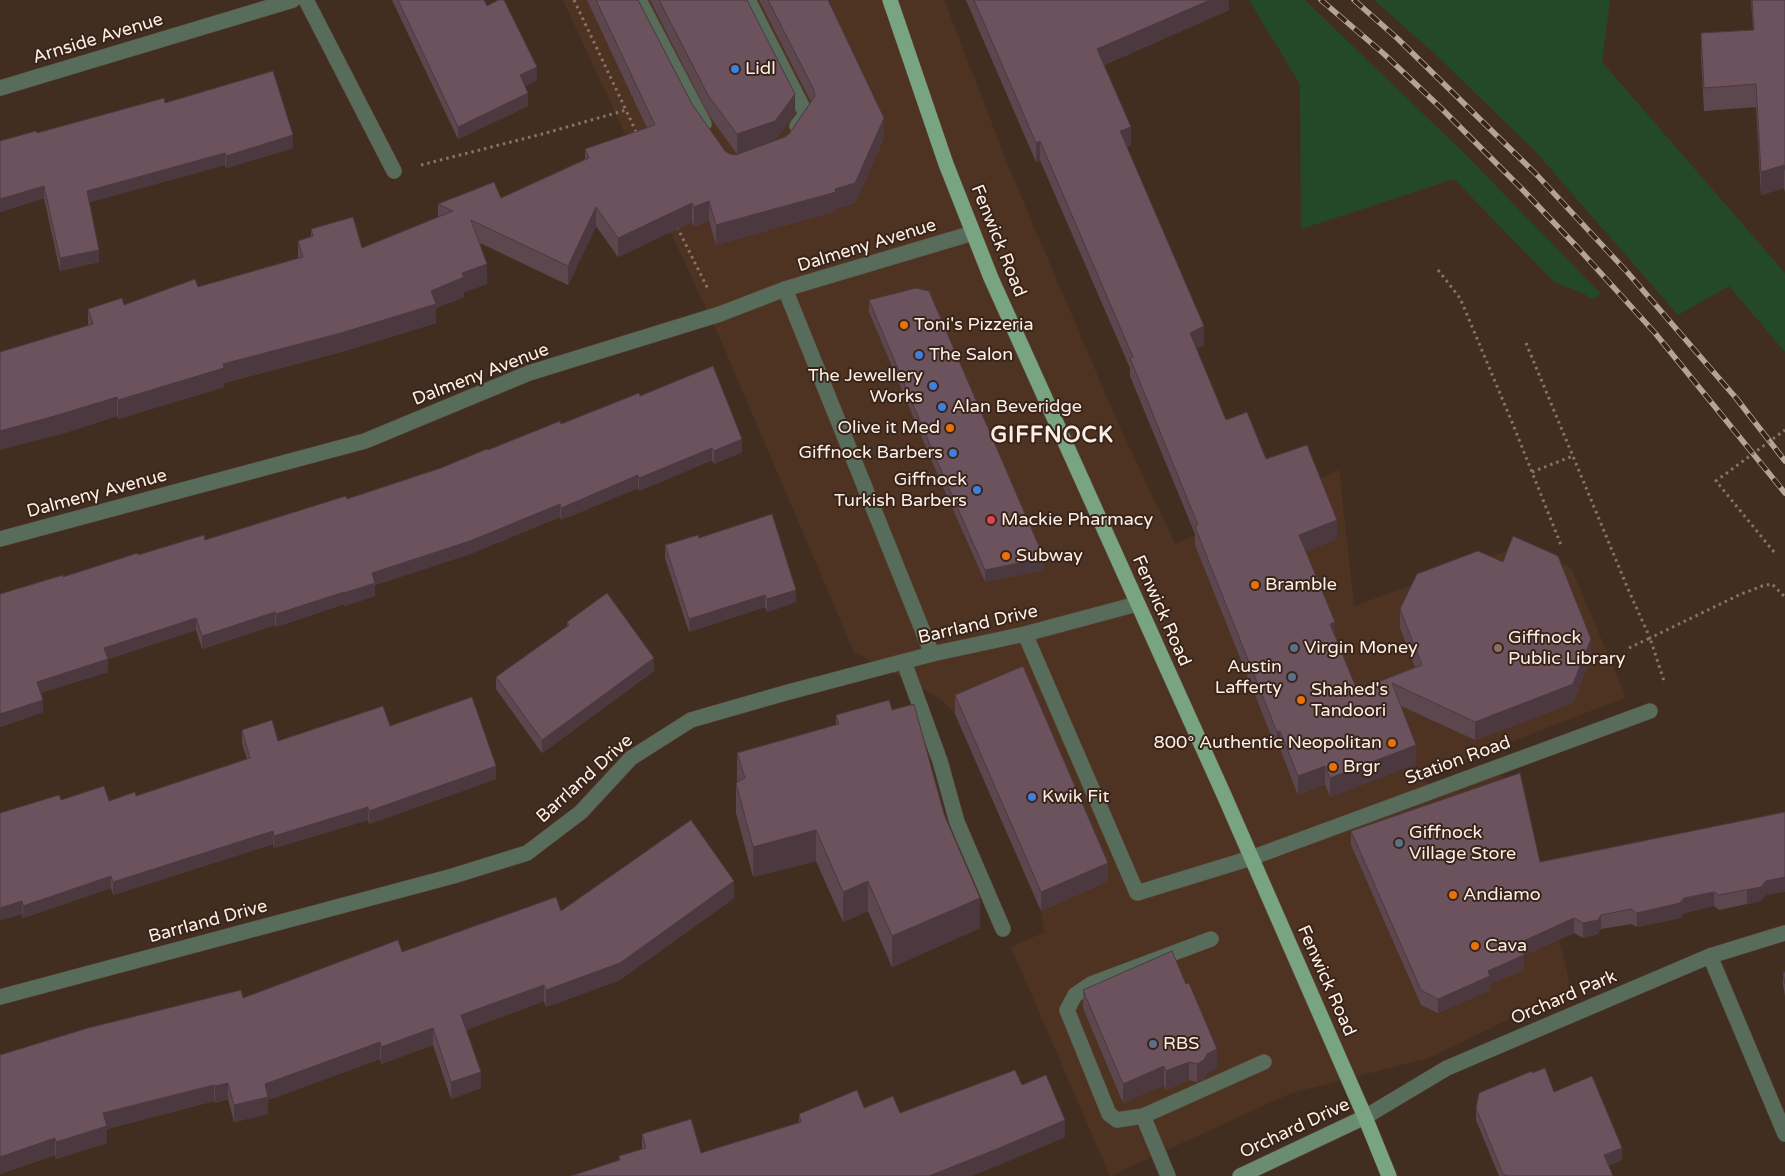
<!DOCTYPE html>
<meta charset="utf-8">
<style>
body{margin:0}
canvas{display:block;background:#422e21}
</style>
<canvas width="1785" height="1176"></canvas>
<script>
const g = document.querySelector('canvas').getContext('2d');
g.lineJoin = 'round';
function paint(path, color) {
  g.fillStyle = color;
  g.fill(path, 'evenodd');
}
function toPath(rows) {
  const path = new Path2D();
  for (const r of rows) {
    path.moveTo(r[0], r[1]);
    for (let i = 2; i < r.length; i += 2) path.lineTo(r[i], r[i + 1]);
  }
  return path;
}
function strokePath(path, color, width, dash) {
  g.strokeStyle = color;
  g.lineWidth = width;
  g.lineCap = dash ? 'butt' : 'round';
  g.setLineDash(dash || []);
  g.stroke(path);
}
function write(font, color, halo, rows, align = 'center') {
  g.font = font + ' "Varela Round",sans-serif';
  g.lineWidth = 4;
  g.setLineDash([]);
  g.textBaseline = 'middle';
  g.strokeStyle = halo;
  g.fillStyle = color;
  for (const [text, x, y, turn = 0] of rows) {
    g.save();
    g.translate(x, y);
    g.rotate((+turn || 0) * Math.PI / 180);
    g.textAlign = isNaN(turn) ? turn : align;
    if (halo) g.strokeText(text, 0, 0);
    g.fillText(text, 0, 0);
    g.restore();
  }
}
const built = toPath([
 [563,0,944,0,1011,173,1117,421,1175,544,1339,470,1354,606,1525,545,1571,568,1626,697,1424,776,1432,798,1497,773,1521,787,1571,989,1429,1058,1291,1093,1110,1176,1011,947,1045,932,1041,911,955,714,941,699,854,652,720,338]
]);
const green = toPath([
 [1249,0,1305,0,1307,2,1463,152,1600,293,1593,300,1583,293,1554,282,1454,179,1301,229,1300,84],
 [1374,0,1610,0,1602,62,1785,273,1785,352,1729,286,1678,315,1535,151,1434,53]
]);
const path = toPath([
 [574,0,626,110],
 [421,165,546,133,626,110,637,134],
 [677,227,708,289],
 [1438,270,1460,298,1512,422,1561,545],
 [1526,343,1628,589,1650,638,1739,595,1762,586,1772,584,1785,597],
 [1532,472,1573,456],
 [1629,648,1650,638,1665,684]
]);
const lane = toPath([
 [639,0,704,124],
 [748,0,806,114,797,126],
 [785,289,932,654],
 [1025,634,1137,893,1251,858],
 [904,662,940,761,957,822,1003,929],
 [1211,939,1091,984,1075,995,1067,1010,1109,1114,1117,1120,1143,1116,1264,1062],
 [1143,1116,1168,1176]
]);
const street = toPath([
 [306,0,394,171],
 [0,88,293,0],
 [0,539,365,441,529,373,720,314,785,289,973,233],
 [1251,858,1650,711],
 [1710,956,1785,1134],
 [0,997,453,876,527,853,581,812,631,758,691,720,785,693,932,654,1025,634,1137,604],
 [1365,1117,1447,1068,1710,956,1785,933]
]);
const secondary = toPath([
 [1240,1176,1365,1117]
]);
const primary = toPath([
 [890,0,946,164,991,278,1224,795,1365,1117,1389,1176]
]);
const rail = toPath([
 [1321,0,1384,54,1441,108,1521,188,1578,248,1655,333,1785,493],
 [1354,0,1398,39,1536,174,1628,273,1736,398,1785,461]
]);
const pathBridge = toPath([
 [1774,552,1716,481,1785,430]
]);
const wall = toPath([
 [392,0,484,0,487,6,537,80,525,86,528,106,458,139],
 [587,0,638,0,692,104,725,151,730,154,736,155,785,137,789,134,811,102,759,0,828,0,884,138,855,203,836,208,836,211,716,245,709,220,694,227,692,222,618,257,596,226,568,285,480,243,487,284,464,292,464,297,436,308,436,323,341,352,224,383,224,387,118,419,117,416,58,435,88,325,88,309,124,305,198,287,298,258,298,241,311,237,311,229,362,248,438,217,438,204,501,198,585,159,585,149,647,128],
 [650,0,747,0,795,113,775,140,737,154,708,114],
 [966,0,1229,0,1229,10,1104,65,1131,145,1127,147,1204,345,1196,348,1226,420,1266,459,1337,539,1306,551,1335,635,1357,690,1415,667,1400,628,1400,609,1591,657,1573,703,1475,740,1401,706,1416,764,1330,797,1325,784,1298,795,1280,749,1277,750,1195,545,1195,534,1130,376,1130,368,1040,160,1036,162],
 [1751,0,1785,0,1785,193,1784,188,1761,195,1756,107,1704,111,1701,56,1701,33,1753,30],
 [165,103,293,148,226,168,225,165,89,202,99,262,60,271,44,198,0,212,0,141],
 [869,300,1044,570,985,582,936,471,869,312],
 [640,396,742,452,714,464,712,460,639,491,638,488,561,520,560,517,470,554,375,585,375,596,344,606,344,604,276,627,275,625,202,649,196,630,108,659,108,672,40,693,43,712,0,727,0,594,63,577,138,555,205,540,347,499,441,468,561,424],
 [699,538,796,602,767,612,765,607,689,632,665,558,665,545],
 [567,622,654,671,542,753,496,689,496,677,567,627],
 [955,695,1108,881,1041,911,955,714],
 [892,710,944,814,980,928,892,967,868,911,843,922,816,861,753,877,736,813,736,783,737,782,737,753,836,725,836,715],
 [390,726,496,779,369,824,368,820,274,848,273,844,113,895,111,888,23,918,22,914,0,920,0,813,61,800,109,801,136,796,247,760,242,743,242,730,278,741],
 [1785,812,1766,895,1761,901,1719,910,1714,906,1684,913,1680,918,1637,927,1631,924,1601,929,1598,934,1583,938,1574,933,1524,955,1524,970,1490,984,1490,990,1438,1013,1421,1005,1351,845,1351,831,1540,862],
 [734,898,620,980,546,1007,544,1001,466,1030,481,1088,451,1099,433,1045,381,1064,380,1059,268,1100,268,1114,234,1122,228,1099,215,1103,214,1101,107,1129,107,1143,56,1159,55,1155,0,1174,0,1055,243,998,402,952,561,911],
 [1785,972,1785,996,1783,985,1783,973],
 [1083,990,1217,1067,1207,1073,1204,1079,1197,1082,1189,1080,1166,1090,1164,1085,1123,1103,1083,1008],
 [1532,1073,1554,1092,1622,1160,1608,1166,1613,1176,1499,1176,1476,1120,1476,1108],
 [1022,1085,1065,1137,971,1176,571,1176,619,1160,619,1156,642,1149,642,1134,701,1153,799,1123,799,1114,864,1108,900,1113]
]);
const shadedWall = toPath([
 [1210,0,1229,0,1229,10,1097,68,1097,49],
 [537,67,537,80,520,88,520,75],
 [528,93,528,106,458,139,458,127],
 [795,94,795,113,775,140,737,154,737,134],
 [884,118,884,138,855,203,836,208,836,211,716,245,716,225,835,189],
 [1131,127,1131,145,1120,150,1120,131],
 [293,135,293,148,226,168,226,156],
 [1040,141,1040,160,1036,162,1036,143],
 [225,153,225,165,87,203,87,191],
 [1784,165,1784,188,1761,195,1761,172],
 [44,186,44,198,0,212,0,199],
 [709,201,709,220,694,227,694,207],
 [692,203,692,222,618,257,618,238],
 [596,207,596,226,568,285,568,266],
 [99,250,99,262,60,271,60,258],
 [487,264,487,284,464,292,464,297,436,308,436,323,341,352,224,383,224,387,118,419,118,400,223,364,431,291,462,273],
 [1204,326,1204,345,1190,351,1190,333],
 [117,397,117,416,58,435,0,450,0,431],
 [742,439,742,452,714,464,714,451],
 [712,448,712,460,639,491,639,478],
 [638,475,638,488,561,520,561,508],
 [560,504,560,517,470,554,375,585,375,596,344,606,344,593,372,573],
 [1337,520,1337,539,1299,554,1299,535],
 [1044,558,1044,570,985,582,985,570],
 [796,590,796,602,767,612,767,599],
 [344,592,344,604,276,627,276,614],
 [765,595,765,607,689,632,689,619],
 [275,612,275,625,202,649,202,636],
 [196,618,196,630,108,659,108,672,37,694,37,682,104,648],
 [1335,622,1335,641,1330,624],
 [1591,639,1591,657,1573,703,1475,740,1475,722],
 [654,658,654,671,542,753,542,740],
 [43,700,43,712,0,727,0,714],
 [1280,731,1280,749,1277,750,1277,732],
 [1416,745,1416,764,1330,797,1330,778],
 [496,766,496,779,369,824,369,811],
 [1325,766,1325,784,1298,795,1298,776],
 [368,807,368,820,274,848,274,836],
 [816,830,816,861,753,877,753,847],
 [273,831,273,844,113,895,113,882],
 [1108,863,1108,881,1041,911,1041,892],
 [111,876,111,888,23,918,23,906],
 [1785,877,1785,892,1766,895,1761,901,1747,904,1747,890,1766,881],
 [734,881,734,898,620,980,546,1007,546,990],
 [868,881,868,911,843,922,843,892],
 [1714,892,1714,906,1684,913,1680,918,1637,927,1637,913,1684,898],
 [980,898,980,928,892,967,892,936],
 [22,901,22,914,0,920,0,908],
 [1601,915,1601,929,1598,934,1583,938,1583,923],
 [1574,918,1574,933,1519,957,1519,943],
 [1524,955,1524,970,1490,984,1490,990,1438,1013,1438,999,1488,971],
 [544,985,544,1001,461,1032,461,1015],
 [433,1028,433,1045,381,1064,381,1047],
 [380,1042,380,1059,268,1100,268,1114,234,1122,234,1105,265,1084],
 [1217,1049,1217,1067,1207,1073,1204,1079,1197,1082,1197,1064,1207,1054],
 [1189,1062,1189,1080,1166,1090,1166,1071],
 [1164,1066,1164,1085,1123,1103,1123,1084],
 [481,1072,481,1088,451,1099,451,1082],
 [228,1083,228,1099,215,1103,215,1086],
 [214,1085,214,1101,107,1129,107,1143,56,1159,56,1142,103,1113],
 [1065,1120,1065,1137,997,1166,971,1176,929,1176],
 [55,1138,55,1155,0,1174,0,1157],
 [1622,1148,1622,1160,1604,1168,1604,1155]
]);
const building = toPath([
 [398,0,484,0,487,6,498,0,504,0,537,67,520,75,528,93,458,127,398,0],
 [596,0,638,0,692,104,725,151,730,154,736,155,785,137,789,134,815,96,814,90,768,0,828,0,884,118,855,183,835,189,836,192,716,225,709,201,694,207,692,203,618,238,596,207,568,266,471,220,487,264,462,273,464,277,431,291,436,304,341,333,223,364,224,368,118,400,117,397,58,415,0,431,0,352,93,324,88,309,122,298,124,305,195,279,198,287,303,257,298,241,313,236,311,229,353,217,362,248,453,211,438,204,494,182,501,198,589,158,585,149,655,125,596,0],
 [659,0,747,0,795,94,775,121,737,134,708,95,659,0],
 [974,0,1210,0,1097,49,1131,127,1120,131,1204,326,1190,333,1226,420,1247,412,1266,459,1307,445,1337,520,1299,535,1335,622,1330,624,1357,690,1422,665,1400,609,1417,574,1478,551,1503,562,1513,536,1558,556,1591,639,1573,684,1475,722,1392,683,1416,745,1330,778,1325,766,1298,776,1280,731,1277,732,1203,547,1195,526,1198,525,1130,358,1133,357,1040,141,1036,143,974,0],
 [1752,0,1785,0,1785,170,1784,165,1761,172,1756,84,1704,88,1701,33,1754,30,1752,0],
 [273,71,293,135,226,156,225,153,87,191,99,250,60,258,44,186,0,199,0,141,36,131,37,133,164,98,165,103,273,71],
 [916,288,929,291,1044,558,985,570,936,459,869,300,916,288],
 [713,366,742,439,714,451,712,448,639,478,638,475,561,508,560,504,470,541,372,573,375,583,344,593,344,592,276,614,275,612,202,636,196,618,104,648,108,659,37,682,43,700,0,714,0,594,63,575,63,577,138,553,138,555,204,535,205,540,346,496,347,499,441,468,487,449,488,450,560,421,561,424,639,393,640,396,713,366],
 [772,514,796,590,767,599,765,595,689,619,665,545,698,535,699,538,772,514],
 [607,593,654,658,542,740,496,677,569,625,567,622,607,593],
 [1023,666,1108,863,1041,892,955,695,1023,666],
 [472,697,496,766,369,811,368,807,274,836,273,831,113,882,111,876,23,906,22,901,0,908,0,813,59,795,61,800,104,786,109,801,135,792,136,796,250,758,242,730,272,720,278,741,383,706,390,726,472,697],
 [889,700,892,710,914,704,944,814,980,898,892,936,868,881,843,892,816,830,753,847,736,783,745,778,737,753,839,724,836,715,889,700],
 [1520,773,1540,862,1785,812,1785,877,1766,881,1761,887,1719,895,1714,892,1684,898,1680,903,1637,913,1631,909,1601,915,1598,920,1583,923,1574,918,1519,943,1524,955,1488,971,1490,976,1438,999,1421,990,1351,831,1520,773],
 [691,820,734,881,620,963,546,990,544,985,461,1015,481,1072,451,1082,433,1028,381,1047,380,1042,265,1084,268,1097,234,1105,228,1083,215,1086,214,1085,103,1113,107,1126,56,1142,55,1138,0,1157,0,1055,88,1028,241,990,243,998,398,940,402,952,556,897,561,911,691,820],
 [1172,951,1186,984,1189,983,1217,1049,1207,1054,1204,1060,1197,1064,1189,1062,1166,1071,1164,1066,1123,1084,1083,990,1172,951],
 [1785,972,1785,984,1783,973,1785,972],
 [1545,1068,1554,1092,1592,1076,1622,1148,1604,1155,1613,1176,1508,1176,1503,1174,1476,1108,1479,1093,1532,1071,1532,1073,1545,1068],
 [1015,1070,1022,1085,1046,1075,1065,1120,997,1149,929,1176,571,1176,620,1160,619,1156,646,1148,642,1134,691,1119,701,1153,801,1122,799,1114,857,1090,864,1108,893,1096,900,1113,1015,1070]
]);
const markers = [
 [735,69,5,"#3f7fe0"],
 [904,325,5,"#e8710a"],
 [919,355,5,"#3f7fe0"],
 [933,386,5,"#3f7fe0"],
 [942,407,5,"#3f7fe0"],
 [950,428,5,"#e8710a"],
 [953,453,5,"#3f7fe0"],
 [977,490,5,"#3f7fe0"],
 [991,520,5,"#e0444e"],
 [1006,556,5,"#e8710a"],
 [1255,585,5,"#e8710a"],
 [1294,648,5,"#5c6f8a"],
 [1498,648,5,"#8d6e63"],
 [1292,677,5,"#5c6f8a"],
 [1301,700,5,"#e8710a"],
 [1392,743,5,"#e8710a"],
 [1333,767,5,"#e8710a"],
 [1032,797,5,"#3f7fe0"],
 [1399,843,5,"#5c6f8a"],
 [1453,895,5,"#e8710a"],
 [1475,946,5,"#e8710a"],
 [1153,1044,5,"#5c6f8a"]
];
const streetNames = [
 ["Arnside Avenue",98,39,-17],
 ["Fenwick Road",998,241,68],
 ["Dalmeny Avenue",867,246,-17],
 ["Dalmeny Avenue",481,375,-21],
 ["Dalmeny Avenue",97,494,-15],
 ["Fenwick Road",1161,611,66],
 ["Barrland Drive",978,625,-13],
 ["Station Road",1458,761,-20],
 ["Barrland Drive",585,779,-42],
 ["Barrland Drive",208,922,-15],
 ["Fenwick Road",1326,981,66],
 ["Orchard Park",1564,998,-23],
 ["Orchard Drive",1295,1129,-25]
];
const poiNames = [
 ["Lidl",745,69],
 ["Toni's Pizzeria",914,325],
 ["The Salon",929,355],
 ["The Jewellery",923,376,"right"],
 ["Works",923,397,"right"],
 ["Alan Beveridge",952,407],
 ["Olive it Med",940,428,"right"],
 ["Giffnock Barbers",943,453,"right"],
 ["Giffnock",967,480,"right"],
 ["Turkish Barbers",967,501,"right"],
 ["Mackie Pharmacy",1001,520],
 ["Subway",1016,556],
 ["Bramble",1265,585],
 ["Giffnock",1508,638],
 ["Public Library",1508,659],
 ["Virgin Money",1304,648],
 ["Austin",1282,667,"right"],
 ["Lafferty",1282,688,"right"],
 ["Shahed's",1311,690],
 ["Tandoori",1311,711],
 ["800° Authentic Neopolitan",1382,743,"right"],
 ["Brgr",1343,767],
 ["Kwik Fit",1042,797],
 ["Giffnock",1409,833],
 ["Village Store",1409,854],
 ["Andiamo",1463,895],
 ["Cava",1485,946],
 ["RBS",1163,1044]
];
const districtNames = [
 ["GIFFNOCK",1052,436]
];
paint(built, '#4e3323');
paint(green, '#23482a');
strokePath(lane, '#604d41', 16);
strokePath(street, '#604d41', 16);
strokePath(secondary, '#604d41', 16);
strokePath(primary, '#604d41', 16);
strokePath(path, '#867469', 3, [2.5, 4]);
strokePath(lane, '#576c5b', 15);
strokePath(street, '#576c5b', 15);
strokePath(secondary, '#6a8c70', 15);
strokePath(primary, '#79a481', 15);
strokePath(rail, '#b4a399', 5.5);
strokePath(rail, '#382418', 4, [11]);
strokePath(pathBridge, '#867469', 3, [2.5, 4]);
paint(wall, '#5d474f');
paint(shadedWall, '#4c3940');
paint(building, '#6c525c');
strokePath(building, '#4c3940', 1);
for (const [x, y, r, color] of markers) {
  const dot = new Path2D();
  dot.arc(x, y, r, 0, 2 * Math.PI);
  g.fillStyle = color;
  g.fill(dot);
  strokePath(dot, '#382418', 2);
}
write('18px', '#fdefe7', '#382418', streetNames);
write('18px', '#fdefe7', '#382418', poiNames, 'left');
g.letterSpacing = '1px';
write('bold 22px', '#fdefe7', '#382418', districtNames);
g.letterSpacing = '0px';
</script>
